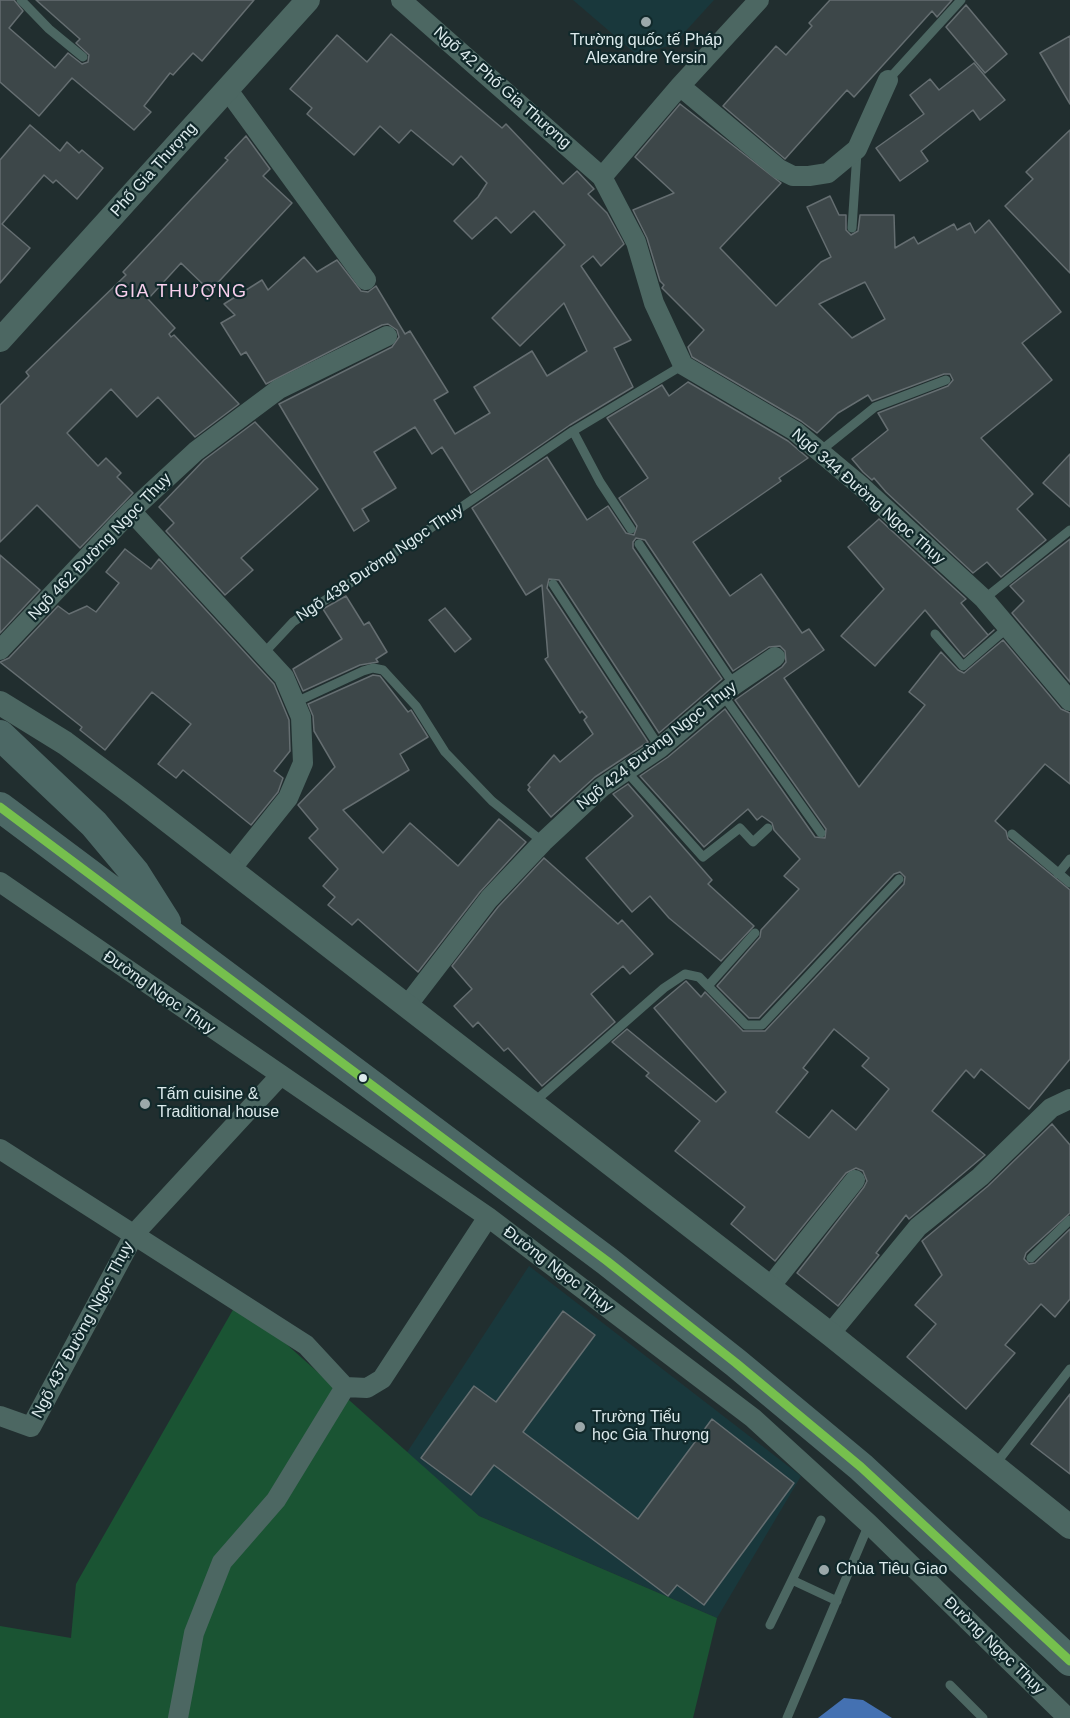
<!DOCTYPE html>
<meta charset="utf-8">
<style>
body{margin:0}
canvas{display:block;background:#212e2f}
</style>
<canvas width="1070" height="1718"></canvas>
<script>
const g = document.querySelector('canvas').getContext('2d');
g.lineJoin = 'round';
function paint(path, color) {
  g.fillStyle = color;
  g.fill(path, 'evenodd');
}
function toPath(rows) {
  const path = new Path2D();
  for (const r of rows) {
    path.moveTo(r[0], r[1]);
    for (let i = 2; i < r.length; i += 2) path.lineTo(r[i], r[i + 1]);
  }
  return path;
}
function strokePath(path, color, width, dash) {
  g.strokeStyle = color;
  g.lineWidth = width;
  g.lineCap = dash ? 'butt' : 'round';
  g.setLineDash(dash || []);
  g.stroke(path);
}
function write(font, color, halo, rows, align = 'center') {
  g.font = font + ' Arial,sans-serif';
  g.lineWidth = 4.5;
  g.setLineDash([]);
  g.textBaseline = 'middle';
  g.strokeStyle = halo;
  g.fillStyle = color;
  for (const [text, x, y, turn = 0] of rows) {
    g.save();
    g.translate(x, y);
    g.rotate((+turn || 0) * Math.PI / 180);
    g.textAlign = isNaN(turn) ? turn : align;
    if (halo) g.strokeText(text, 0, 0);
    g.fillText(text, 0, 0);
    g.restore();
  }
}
const built = toPath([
 [573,0,714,0,673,45,636,54],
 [529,1266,801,1476,717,1618,479,1516,406,1454]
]);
const green = toPath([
 [238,1301,479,1516,717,1618,693,1718,0,1718,0,1626,71,1638,76,1584]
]);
const water = toPath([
 [844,1698,863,1700,892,1718,818,1718]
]);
const building = toPath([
 [0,0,14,0,23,11,9,28,55,68,68,53,82,64,88,62,89,55,76,43,80,39,36,0,254,0,202,61,193,53,173,75,170,73,144,106,151,112,134,130,72,78,39,116,0,82,0,0],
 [830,0,952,0,937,17,932,11,854,97,847,90,785,159,723,106,776,46,786,55,812,26,809,23,830,0],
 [966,5,1007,54,985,73,946,27,966,5],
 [391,34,502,128,506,124,563,184,577,171,594,189,588,194,607,213,624,244,601,266,593,256,581,266,631,340,614,348,633,387,570,425,471,493,442,447,432,454,415,427,374,452,396,488,362,509,369,521,354,531,279,404,392,347,399,337,397,330,388,324,382,325,266,384,246,352,241,355,221,323,235,315,224,304,262,280,268,290,304,257,317,272,337,260,361,291,368,292,376,286,405,334,410,331,448,392,434,400,455,434,490,413,474,387,532,351,547,376,587,351,564,303,520,346,492,318,565,245,534,211,511,233,496,217,472,239,454,221,478,197,487,183,461,156,453,165,411,130,399,143,380,126,354,155,307,114,312,108,290,89,337,35,367,62,391,34],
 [1070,36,1070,104,1040,53,1070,36],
 [974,63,1005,100,980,120,973,110,921,151,928,161,900,181,876,148,924,114,910,95,930,79,939,90,974,63],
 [680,104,781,183,720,248,776,306,821,262,831,257,807,207,830,196,839,215,846,215,846,230,851,235,858,231,860,215,894,215,895,248,914,237,918,244,954,224,957,230,970,223,975,233,989,220,1061,312,1022,343,1052,380,981,438,1033,494,1017,509,1046,540,1001,577,987,562,973,573,886,492,874,478,872,480,863,472,852,459,888,430,878,413,948,386,953,380,950,374,944,374,872,401,868,395,838,413,817,433,801,421,692,357,688,347,704,330,662,288,664,285,660,281,647,238,633,210,674,193,635,157,680,104],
 [865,282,885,319,852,338,819,304,865,282],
 [30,125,60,151,67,142,79,153,82,150,103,168,77,199,56,180,53,183,44,175,2,224,30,248,0,283,0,160,30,125],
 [1070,130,1070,273,1005,206,1033,179,1026,172,1070,130],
 [246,136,270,169,263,176,292,203,210,291,181,263,148,299,175,328,169,334,171,337,174,335,239,404,195,437,158,397,137,417,111,389,67,433,98,466,106,458,121,473,117,477,133,493,80,548,37,505,0,542,0,405,29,376,26,372,126,275,123,272,228,160,225,158,246,136],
 [688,382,788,441,808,458,779,478,781,481,693,542,730,596,761,574,802,633,809,629,824,650,784,678,859,787,925,705,909,692,941,652,958,670,964,673,1003,640,1061,709,1070,713,1070,784,1045,764,995,821,1006,831,1008,839,1070,890,1070,1059,1029,1109,981,1069,974,1078,966,1070,932,1111,985,1155,909,1219,906,1215,876,1253,879,1255,838,1306,797,1273,864,1187,867,1181,863,1171,856,1168,846,1173,775,1261,731,1224,745,1207,675,1151,700,1121,646,1076,649,1073,612,1042,627,1029,716,1102,726,1092,654,1008,686,981,701,997,705,992,743,1031,765,1031,904,884,905,877,900,872,894,874,759,1018,749,1018,717,986,760,937,761,930,799,889,784,876,800,859,774,830,772,823,762,816,757,820,748,809,704,847,640,776,668,757,725,709,815,837,825,838,826,829,735,700,782,667,786,662,785,651,780,646,769,647,733,671,645,540,636,538,633,542,633,548,722,679,659,733,559,580,549,579,547,588,648,742,595,777,551,817,528,790,530,787,528,785,554,755,560,762,593,734,584,720,587,717,582,711,580,713,545,659,548,657,542,585,526,595,472,508,547,457,587,520,608,506,626,533,634,535,637,526,619,498,648,478,607,418,662,385,669,396,688,382],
 [834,1029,869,1058,862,1066,889,1089,856,1130,832,1110,809,1138,776,1112,808,1072,803,1068,834,1029],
 [255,422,318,489,241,558,253,570,225,595,166,531,174,523,159,507,204,460,255,422],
 [1070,454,1070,507,1043,483,1070,454],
 [879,519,966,599,961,603,988,635,994,630,964,657,925,610,875,666,841,636,884,589,848,547,879,519],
 [1070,539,1070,682,1012,613,1024,601,1010,586,1070,539],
 [125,549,151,569,159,559,274,684,289,720,290,751,274,771,283,778,278,792,251,825,183,770,176,778,158,764,191,724,152,692,105,750,80,730,82,727,0,662,9,658,58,606,69,614,87,606,96,612,119,583,106,572,125,549],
 [0,555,40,590,0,633,0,555],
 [346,596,364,625,369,622,387,652,376,659,378,662,360,665,303,691,293,669,342,639,323,609,346,596],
 [445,608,471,639,455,652,429,620,445,608],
 [373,675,380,676,408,712,411,710,428,737,400,754,409,770,343,810,383,853,410,823,458,866,499,819,526,842,480,892,418,972,358,919,352,925,328,905,335,897,323,886,338,869,309,838,318,829,298,805,335,767,314,731,313,716,308,704,373,675],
 [628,784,712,880,708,884,754,926,721,961,669,918,650,896,632,912,586,858,633,816,613,794,628,784],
 [544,858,618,924,622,920,653,954,630,974,623,966,591,994,615,1022,542,1086,508,1048,504,1051,478,1022,473,1027,454,1006,472,989,452,966,498,907,544,858],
 [1052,1124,1070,1145,1070,1213,1026,1253,1024,1259,1029,1264,1035,1263,1070,1229,1070,1299,1055,1317,1041,1304,1005,1345,1015,1353,966,1409,907,1357,936,1324,915,1305,942,1275,922,1241,988,1186,1052,1124],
 [563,1311,595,1335,523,1432,638,1519,712,1419,794,1483,704,1605,677,1585,668,1596,494,1465,471,1495,421,1458,474,1386,496,1402,563,1311],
 [1070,1394,1070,1474,1031,1444,1070,1394]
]);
const service = toPath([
 [21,0,49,29,83,57],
 [888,80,961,0],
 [852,228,857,152],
 [573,431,600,482,631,529],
 [819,452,875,407,946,380],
 [639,544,734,685],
 [553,584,660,748],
 [984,599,1070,530],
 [935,634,963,666,1006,629],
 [264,653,293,622,573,431,683,365],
 [723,695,821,833],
 [296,702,363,671,373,668,383,670,416,706,445,752,492,801,543,842],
 [626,771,703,857,740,828,753,842,768,828],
 [1012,834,1070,883],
 [1058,874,1070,859],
 [708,986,755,933],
 [533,1103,664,988,685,974,699,977,746,1025,762,1025,899,879],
 [1031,1258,1070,1220],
 [994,1466,1070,1369],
 [821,1520,792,1580,837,1601],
 [770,1625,792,1580],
 [950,1685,983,1718],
 [787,1718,869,1524]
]);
const minor = toPath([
 [401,0,602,177,636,242,654,303,683,365,795,431,862,487,984,599,1070,701],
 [680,86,779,169,793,176,809,176,828,173,857,149,888,80],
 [227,89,366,280],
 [602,177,680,86,759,0],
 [131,511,284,677,301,717,303,763,288,798,231,869],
 [0,650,131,511,196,451,279,389,387,336],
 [0,882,488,1217,753,1418,869,1524,1068,1718],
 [406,1007,489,899,543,842,602,787,660,748,734,685,775,657],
 [0,1149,306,1345,345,1387],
 [769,1288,855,1180],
 [830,1334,918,1227,980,1177,1051,1108,1070,1099],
 [345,1387,367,1388,382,1379,488,1217],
 [0,1416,31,1427,135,1233,280,1076],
 [178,1718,194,1633,222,1562,276,1500,345,1387]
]);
const tertiary = toPath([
 [0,340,308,0],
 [0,703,65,743,132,793,830,1334,1070,1527]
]);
const primary = toPath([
 [0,735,94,824,135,873,166,922],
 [0,807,607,1261,736,1363,861,1467,1070,1661]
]);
const bus1 = toPath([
 [0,807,607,1261,736,1363,861,1467,1070,1661]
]);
const markers = [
 [646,22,6,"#9ba8aa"],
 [363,1078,5,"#dceaec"],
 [145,1104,6,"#9ba8aa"],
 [580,1427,6,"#9ba8aa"],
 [824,1570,6,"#9ba8aa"]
];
const poiNames = [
 ["Trường quốc tế Pháp",646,41,"center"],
 ["Alexandre Yersin",646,59,"center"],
 ["Tấm cuisine &",157,1095],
 ["Traditional house",157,1113],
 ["Trường Tiểu",592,1418],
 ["học Gia Thượng",592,1436],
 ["Chùa Tiêu Giao",836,1570]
];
const streetNames = [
 ["Ngõ 42 Phố Gia Thượng",502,88,41],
 ["Phố Gia Thượng",154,170,-48],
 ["Ngõ 344 Đường Ngọc Thụy",868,497,41],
 ["Ngõ 462 Đường Ngọc Thụy",100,547,-46],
 ["Ngõ 438 Đường Ngọc Thụy",380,563,-34],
 ["Ngõ 424 Đường Ngọc Thụy",657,746,-38],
 ["Đường Ngọc Thụy",159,993,35],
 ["Đường Ngọc Thụy",558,1270,37],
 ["Ngõ 437 Đường Ngọc Thụy",83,1330,-62],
 ["Đường Ngọc Thụy",994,1646,44]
];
const neighbourhoodNames = [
 ["GIA THƯỢNG",181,292]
];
paint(built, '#19383c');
paint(green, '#1a5433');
paint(water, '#4471b2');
paint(building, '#3d4749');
strokePath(building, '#656e71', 1.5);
strokePath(service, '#4c6762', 9);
strokePath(minor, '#4c6762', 20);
strokePath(tertiary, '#4c6762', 24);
strokePath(primary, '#4c6865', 30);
strokePath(bus1, '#76c04d', 9);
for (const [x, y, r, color] of markers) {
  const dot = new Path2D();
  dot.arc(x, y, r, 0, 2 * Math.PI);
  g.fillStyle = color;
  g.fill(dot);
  strokePath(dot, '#11292b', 2);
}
write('16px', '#dceaec', '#11292b', poiNames, 'left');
write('16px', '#dceaec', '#11292b', streetNames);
g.letterSpacing = '1.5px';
write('18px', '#f9d0ee', '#11292b', neighbourhoodNames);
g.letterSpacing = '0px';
</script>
